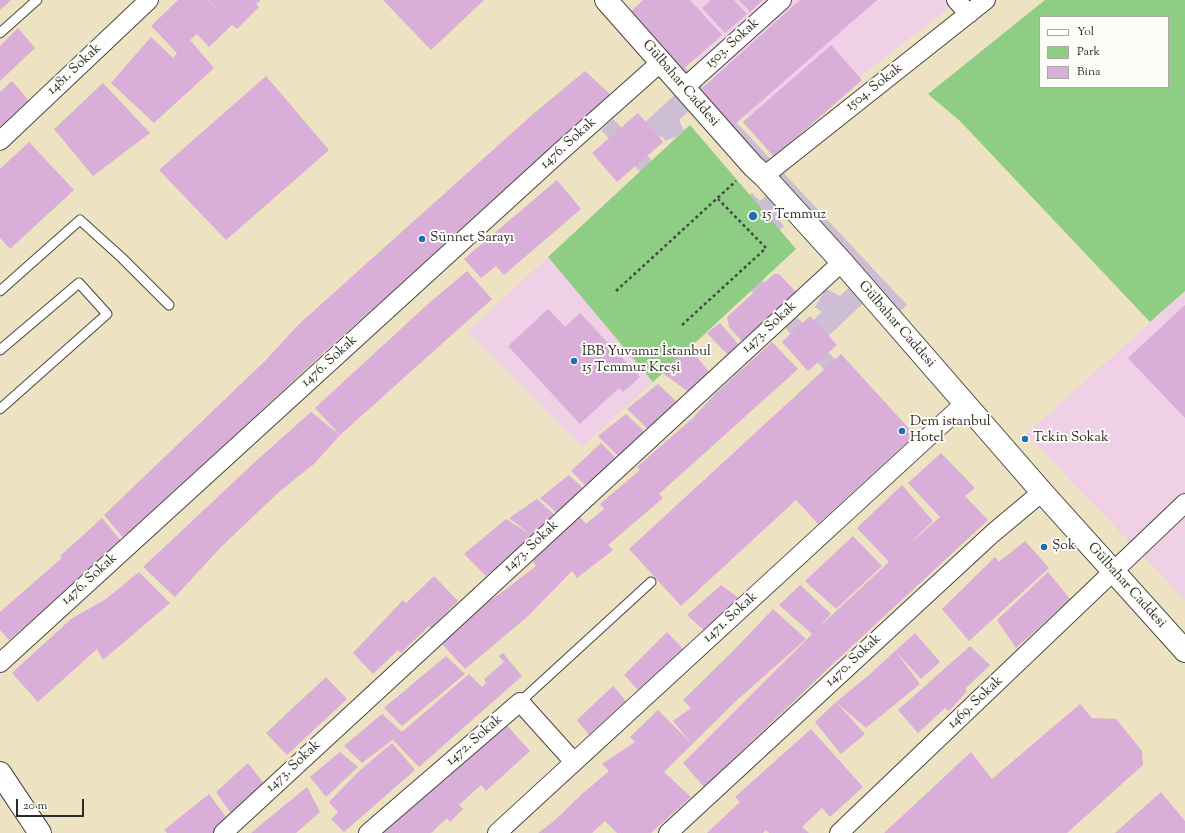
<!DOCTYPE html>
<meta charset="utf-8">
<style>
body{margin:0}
#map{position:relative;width:1185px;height:833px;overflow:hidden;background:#ede2c1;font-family:"Sorts Mill Goudy",serif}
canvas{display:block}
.legend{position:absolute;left:1039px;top:16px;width:130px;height:72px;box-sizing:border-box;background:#fdfcf7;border:1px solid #a9a8a5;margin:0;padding:5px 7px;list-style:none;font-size:12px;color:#2b2b2b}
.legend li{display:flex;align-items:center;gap:8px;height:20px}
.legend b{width:20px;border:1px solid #a9a8a5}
.scale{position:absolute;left:16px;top:799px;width:68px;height:18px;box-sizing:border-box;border:2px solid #2b2b2b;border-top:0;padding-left:5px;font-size:12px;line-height:14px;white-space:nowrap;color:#2b2b2b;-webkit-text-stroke:3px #fdfcf7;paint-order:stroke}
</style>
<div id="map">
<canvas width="1185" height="833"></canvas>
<ul class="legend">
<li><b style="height:5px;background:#fff"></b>Yol</li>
<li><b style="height:11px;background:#8ecd83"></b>Park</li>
<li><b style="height:11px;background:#d9aed8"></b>Bina</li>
</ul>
<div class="scale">20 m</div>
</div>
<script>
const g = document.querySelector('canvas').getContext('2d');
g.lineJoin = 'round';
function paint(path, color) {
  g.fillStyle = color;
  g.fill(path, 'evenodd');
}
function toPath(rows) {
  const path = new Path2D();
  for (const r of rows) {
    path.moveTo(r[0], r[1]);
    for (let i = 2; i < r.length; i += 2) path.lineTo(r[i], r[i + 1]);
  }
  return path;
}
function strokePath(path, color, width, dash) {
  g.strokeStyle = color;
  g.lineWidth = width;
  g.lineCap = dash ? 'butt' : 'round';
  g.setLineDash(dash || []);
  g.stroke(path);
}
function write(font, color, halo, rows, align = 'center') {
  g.font = font + ' "Sorts Mill Goudy",serif';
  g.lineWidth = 4;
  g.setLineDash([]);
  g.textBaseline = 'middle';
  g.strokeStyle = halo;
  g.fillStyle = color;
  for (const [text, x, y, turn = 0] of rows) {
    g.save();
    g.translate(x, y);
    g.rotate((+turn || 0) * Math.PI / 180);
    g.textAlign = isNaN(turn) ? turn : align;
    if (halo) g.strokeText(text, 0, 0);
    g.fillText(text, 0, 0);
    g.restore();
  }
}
const built = toPath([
 [643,0,959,0,773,144],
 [548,257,653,382,582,447,467,332],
 [1185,291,1185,600,1026,434]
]);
const industrial = toPath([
 [677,59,907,305,894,317,873,294,820,344,841,365,830,376,601,130,613,119,630,136,682,88],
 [697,104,774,189,760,201,752,193,737,206,722,236,644,152,662,136,665,141,685,133,679,120],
 [790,204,858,279,840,296,826,289,815,307,822,312,806,327,737,253,767,242,784,226,776,217]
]);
const green = toPath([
 [1045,0,1185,0,1185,291,1150,322,960,121,928,94],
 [1040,17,1168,17,1168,87,1040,87],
 [690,125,796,249,653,382,548,257]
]);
const building = toPath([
 [0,0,11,0,0,10],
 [178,0,208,0,220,12,209,0,261,0,256,4,259,7,237,29,232,25,209,47,197,34,190,40,214,68,154,123,111,83,151,37,173,58,177,53,151,26],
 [383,0,484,0,431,50],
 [643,0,690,0,722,35,681,71,629,13],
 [711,0,734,0,747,14,725,33,702,8],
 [739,0,763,0,750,12],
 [800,0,877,0,734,125,699,91],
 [18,28,35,48,0,81,0,46],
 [831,45,862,80,774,157,743,122],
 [585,71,612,96,479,212,391,293,323,353,231,439,167,497,125,540,104,515,266,360,298,325,532,115],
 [266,76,329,150,226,240,159,170],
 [12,81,32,104,0,129,0,92],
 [103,83,150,133,93,176,54,129],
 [638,113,663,142,617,182,592,153],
 [29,142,74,190,10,249,0,238,0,169],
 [557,180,581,209,504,275,496,266,481,278,464,259],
 [467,271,492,299,340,435,315,408,428,304],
 [774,274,779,274,797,293,743,342,729,327,727,317],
 [1185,305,1185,418,1128,358],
 [548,309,565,327,580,313,640,377,623,392,619,388,580,424,508,346],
 [810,316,837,345,808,371,782,342],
 [720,323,739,345,728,355,707,333],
 [772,342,798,369,659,494,663,498,608,545,613,550,577,578,572,571,527,617,465,669,442,644,472,613,505,590,536,566,531,559,580,517,586,524,604,509,600,504,640,470,637,467,693,418,716,393],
 [690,349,711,374,687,391,660,371],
 [841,354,915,435,818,524,796,500,681,606,629,549],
 [658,384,680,405,649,430,627,409],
 [311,412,340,435,315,463,279,492,222,546,175,597,143,567,255,462],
 [626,414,647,434,619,457,598,436],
 [601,443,619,461,590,490,571,471],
 [941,453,975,488,965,496,988,520,836,661,704,787,683,763,812,634,779,605,800,585,831,614,818,628,889,562,857,528,902,485,933,521,905,548,940,517,908,483],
 [569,475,587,492,559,515,540,498],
 [537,499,558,518,486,576,464,554,506,519,531,535,509,518],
 [102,518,122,542,80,580,9,640,0,630,0,612,62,558,60,556],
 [853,536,882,566,836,609,805,581],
 [1025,541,1049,568,969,641,942,609,995,557,999,562],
 [139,572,170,603,103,660,97,649,38,702,12,673,71,619,106,599],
 [1048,572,1070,599,1016,648,997,620],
 [434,576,458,601,431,628,429,626,401,653,398,650,373,674,353,653,403,600,406,603],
 [721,585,743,601,706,632,687,615],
 [773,609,806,639,736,701,664,772,691,797,651,833,617,833,605,821,592,833,538,833,554,821,582,794,609,771,602,764,635,742,630,737,658,710,691,743,673,721,691,708,683,700,734,650],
 [667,632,684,650,638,690,624,675],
 [915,633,940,662,921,679,896,652,920,684,866,728,836,702,869,675],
 [970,646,990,665,965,689,967,691,949,711,945,708,918,733,898,710],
 [503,653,522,676,419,767,393,740,399,735,362,763,344,746,382,714,402,732,469,674,482,687,486,683,484,679,504,662,499,656],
 [446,656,465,674,402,726,384,708],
 [326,677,347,699,287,755,266,733],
 [613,686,626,701,589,735,577,720],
 [836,702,865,734,841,754,815,722],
 [1080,704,1092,718,1116,719,1142,751,1143,765,1067,833,884,833,971,752,992,779],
 [503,721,530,751,486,791,481,785,459,805,463,809,450,822,447,818,431,833,383,833],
 [811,729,863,787,830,817,822,808,802,827,809,833,769,833,766,830,763,833,707,833,740,802,735,797],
 [392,743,415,770,344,832,331,819,338,812,329,802,358,772],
 [340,752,358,767,326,797,310,777],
 [248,763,265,785,232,815,216,792],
 [307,787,320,812,296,833,251,833],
 [1161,792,1185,821,1185,833,1115,833],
 [209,794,229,821,214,833,167,833,164,830]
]);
const path = toPath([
 [616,291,736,181],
 [682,325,766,248,718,199]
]);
const service = toPath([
 [0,33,37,0],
 [0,291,80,220,122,258,169,305],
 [0,350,79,283,107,314,0,409],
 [520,702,651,582]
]);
const minor = toPath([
 [956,0,969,14],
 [684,88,782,0],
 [0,141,149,0],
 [764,176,986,0],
 [0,663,561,151,661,62],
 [223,833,842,262],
 [368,833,520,702,574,762],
 [497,833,965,403],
 [668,833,993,533,1042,492],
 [839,833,1185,503]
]);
const tertiary = toPath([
 [0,773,40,833]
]);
const secondary = toPath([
 [606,0,753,166,764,176,842,262,1042,492,1185,651]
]);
const markers = [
 [753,216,5,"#1f6fb2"],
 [422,239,4,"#1f6fb2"],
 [574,361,4,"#1f6fb2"],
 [902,431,4,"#1f6fb2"],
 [1025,439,4,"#1f6fb2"],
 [1044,547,4,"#1f6fb2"]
];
const streetNames = [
 ["1503. Sokak",733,44,-42],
 ["1481. Sokak",75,70,-43],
 ["Gülbahar Caddesi",680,84,49],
 ["1504. Sokak",875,88,-38],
 ["1476. Sokak",569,144,-42],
 ["Gülbahar Caddesi",896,325,49],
 ["1473. Sokak",770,328,-43],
 ["1476. Sokak",330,362,-42],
 ["1473. Sokak",532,547,-43],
 ["1476. Sokak",90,580,-42],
 ["Gülbahar Caddesi",1126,586,48],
 ["1471. Sokak",731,618,-42],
 ["1470. Sokak",854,661,-43],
 ["1469. Sokak",976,703,-43],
 ["1472. Sokak",475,741,-41],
 ["1473. Sokak",294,767,-43]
];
const poiNames = [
 ["15 Temmuz",762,216],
 ["Sünnet Sarayı",430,239],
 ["İBB Yuvamız İstanbul",582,353],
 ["15 Temmuz Kreşi",582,369],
 ["Dem istanbul",910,423],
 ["Hotel",910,439],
 ["Tekin Sokak",1033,439],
 ["Şok",1052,547]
];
paint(built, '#efd0e7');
paint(industrial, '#cdbed3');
paint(green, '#8ecd83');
paint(building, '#d9aed8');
strokePath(service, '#484642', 11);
strokePath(minor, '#484642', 20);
strokePath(tertiary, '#484642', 24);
strokePath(secondary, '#484642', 24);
strokePath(path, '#484642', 2.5, [3, 3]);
strokePath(service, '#fff', 9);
strokePath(minor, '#fff', 18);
strokePath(tertiary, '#fff', 22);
strokePath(secondary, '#fff', 22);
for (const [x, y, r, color] of markers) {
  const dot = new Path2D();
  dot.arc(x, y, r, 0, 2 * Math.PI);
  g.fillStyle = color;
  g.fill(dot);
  strokePath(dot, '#fdfcf7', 1.5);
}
write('14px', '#2b2b2b', '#fdfcf7', streetNames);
write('14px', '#2b2b2b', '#fdfcf7', poiNames, 'left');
</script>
